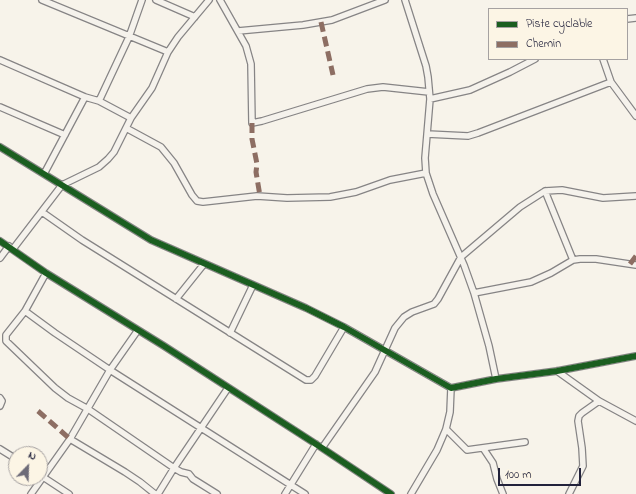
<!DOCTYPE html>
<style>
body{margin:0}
#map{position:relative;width:636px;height:494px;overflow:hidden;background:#f7f3ea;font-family:"Indie Flower",sans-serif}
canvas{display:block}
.legend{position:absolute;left:488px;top:8px;width:140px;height:52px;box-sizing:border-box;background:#fcf5e5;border:1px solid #a5a1a1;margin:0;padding:5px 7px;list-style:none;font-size:12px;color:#22223b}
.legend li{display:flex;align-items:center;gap:8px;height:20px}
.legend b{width:20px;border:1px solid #a5a1a1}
.north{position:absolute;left:8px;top:446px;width:40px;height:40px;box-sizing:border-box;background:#fcf5e5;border:1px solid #a5a1a1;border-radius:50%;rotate:23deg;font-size:11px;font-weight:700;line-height:16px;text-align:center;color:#22223b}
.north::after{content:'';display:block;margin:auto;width:14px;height:18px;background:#6d6b78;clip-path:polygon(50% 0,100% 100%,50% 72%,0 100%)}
.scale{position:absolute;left:498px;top:468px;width:83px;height:18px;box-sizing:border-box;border:2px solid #22223b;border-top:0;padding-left:5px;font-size:12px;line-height:14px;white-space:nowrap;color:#22223b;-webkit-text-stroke:3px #fcf5e5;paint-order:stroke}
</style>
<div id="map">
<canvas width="636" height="494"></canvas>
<ul class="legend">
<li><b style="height:5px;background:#1b5e20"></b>Piste cyclable</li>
<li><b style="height:5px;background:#8d6e63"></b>Chemin</li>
</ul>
<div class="north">N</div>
<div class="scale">100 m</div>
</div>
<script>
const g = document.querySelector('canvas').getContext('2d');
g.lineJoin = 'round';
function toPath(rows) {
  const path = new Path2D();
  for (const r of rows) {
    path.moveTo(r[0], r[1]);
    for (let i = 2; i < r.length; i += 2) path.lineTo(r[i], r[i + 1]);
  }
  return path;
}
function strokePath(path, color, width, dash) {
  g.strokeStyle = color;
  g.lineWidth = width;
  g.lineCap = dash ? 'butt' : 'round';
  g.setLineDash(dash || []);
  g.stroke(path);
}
const minor = toPath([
 [42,0,168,52],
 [156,0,195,17],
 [220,0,246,46,251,64,252,123,262,121,367,89,383,87,429,92],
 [405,0,426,66,428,77,430,99,425,158,426,173,433,194,464,265,474,293,489,346,496,379],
 [627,19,636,18],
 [238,31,303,25,332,20,385,0],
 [603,59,611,82,636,116],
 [0,60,85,97,99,101,131,118],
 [430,99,470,90,510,72,535,59],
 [99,101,129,37,142,0],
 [0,107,65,135],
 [126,128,161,147,174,163,192,195,197,201,203,202,257,196,287,198,330,197,356,192,390,180,426,173],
 [427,134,468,136,478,133,611,82],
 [0,147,151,240,306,308,344,327,451,388,496,379,557,371,636,356],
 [44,174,85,97],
 [545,191,573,260],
 [42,212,82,240,306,380,311,380,315,376,344,327],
 [0,241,46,273,164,346,322,448,391,494],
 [13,249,62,185,99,167,108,159,114,152,131,118,152,88,168,52,178,37,209,0],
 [0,258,9,246],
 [46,273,25,311,55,333,110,370,305,494],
 [474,293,531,282,551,273,573,260,580,259,596,259,636,265],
 [176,299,204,264],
 [25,311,6,335,6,341,55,388,68,398,88,409,174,468,228,388],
 [230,333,253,285],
 [557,371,599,401,636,421],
 [0,398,2,401,0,406],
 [446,429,467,450,525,442],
 [70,439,125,472,140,482,155,494],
 [322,448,375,372,395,328,404,317,412,312,434,304,438,299,461,257,520,207,545,191,562,190,603,198,636,196],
 [483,448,493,463,497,479,503,494],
 [0,449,16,459],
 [40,475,69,494],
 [31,494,70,439,110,370,138,330],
 [158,494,174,468,181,472,189,474,193,479,217,494],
 [285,494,316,444],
 [411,494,437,450,446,429,450,412,451,388],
 [569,494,583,466,582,448,578,421,579,416,582,413,599,401]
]);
const quiet = toPath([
 [321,22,333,75],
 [252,123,252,139,257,164,256,172,260,196],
 [630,264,636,256],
 [38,411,70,439]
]);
const cycleway = toPath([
 [0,147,151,240,306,308,344,327,451,388,496,379,557,371,636,356],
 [0,241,46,273,164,346,322,448,391,494]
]);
strokePath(minor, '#868485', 8);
strokePath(minor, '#f5f2ec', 5.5);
strokePath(quiet, '#8d6e63', 5, [10, 5]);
strokePath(cycleway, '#1b5e20', 6);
</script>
